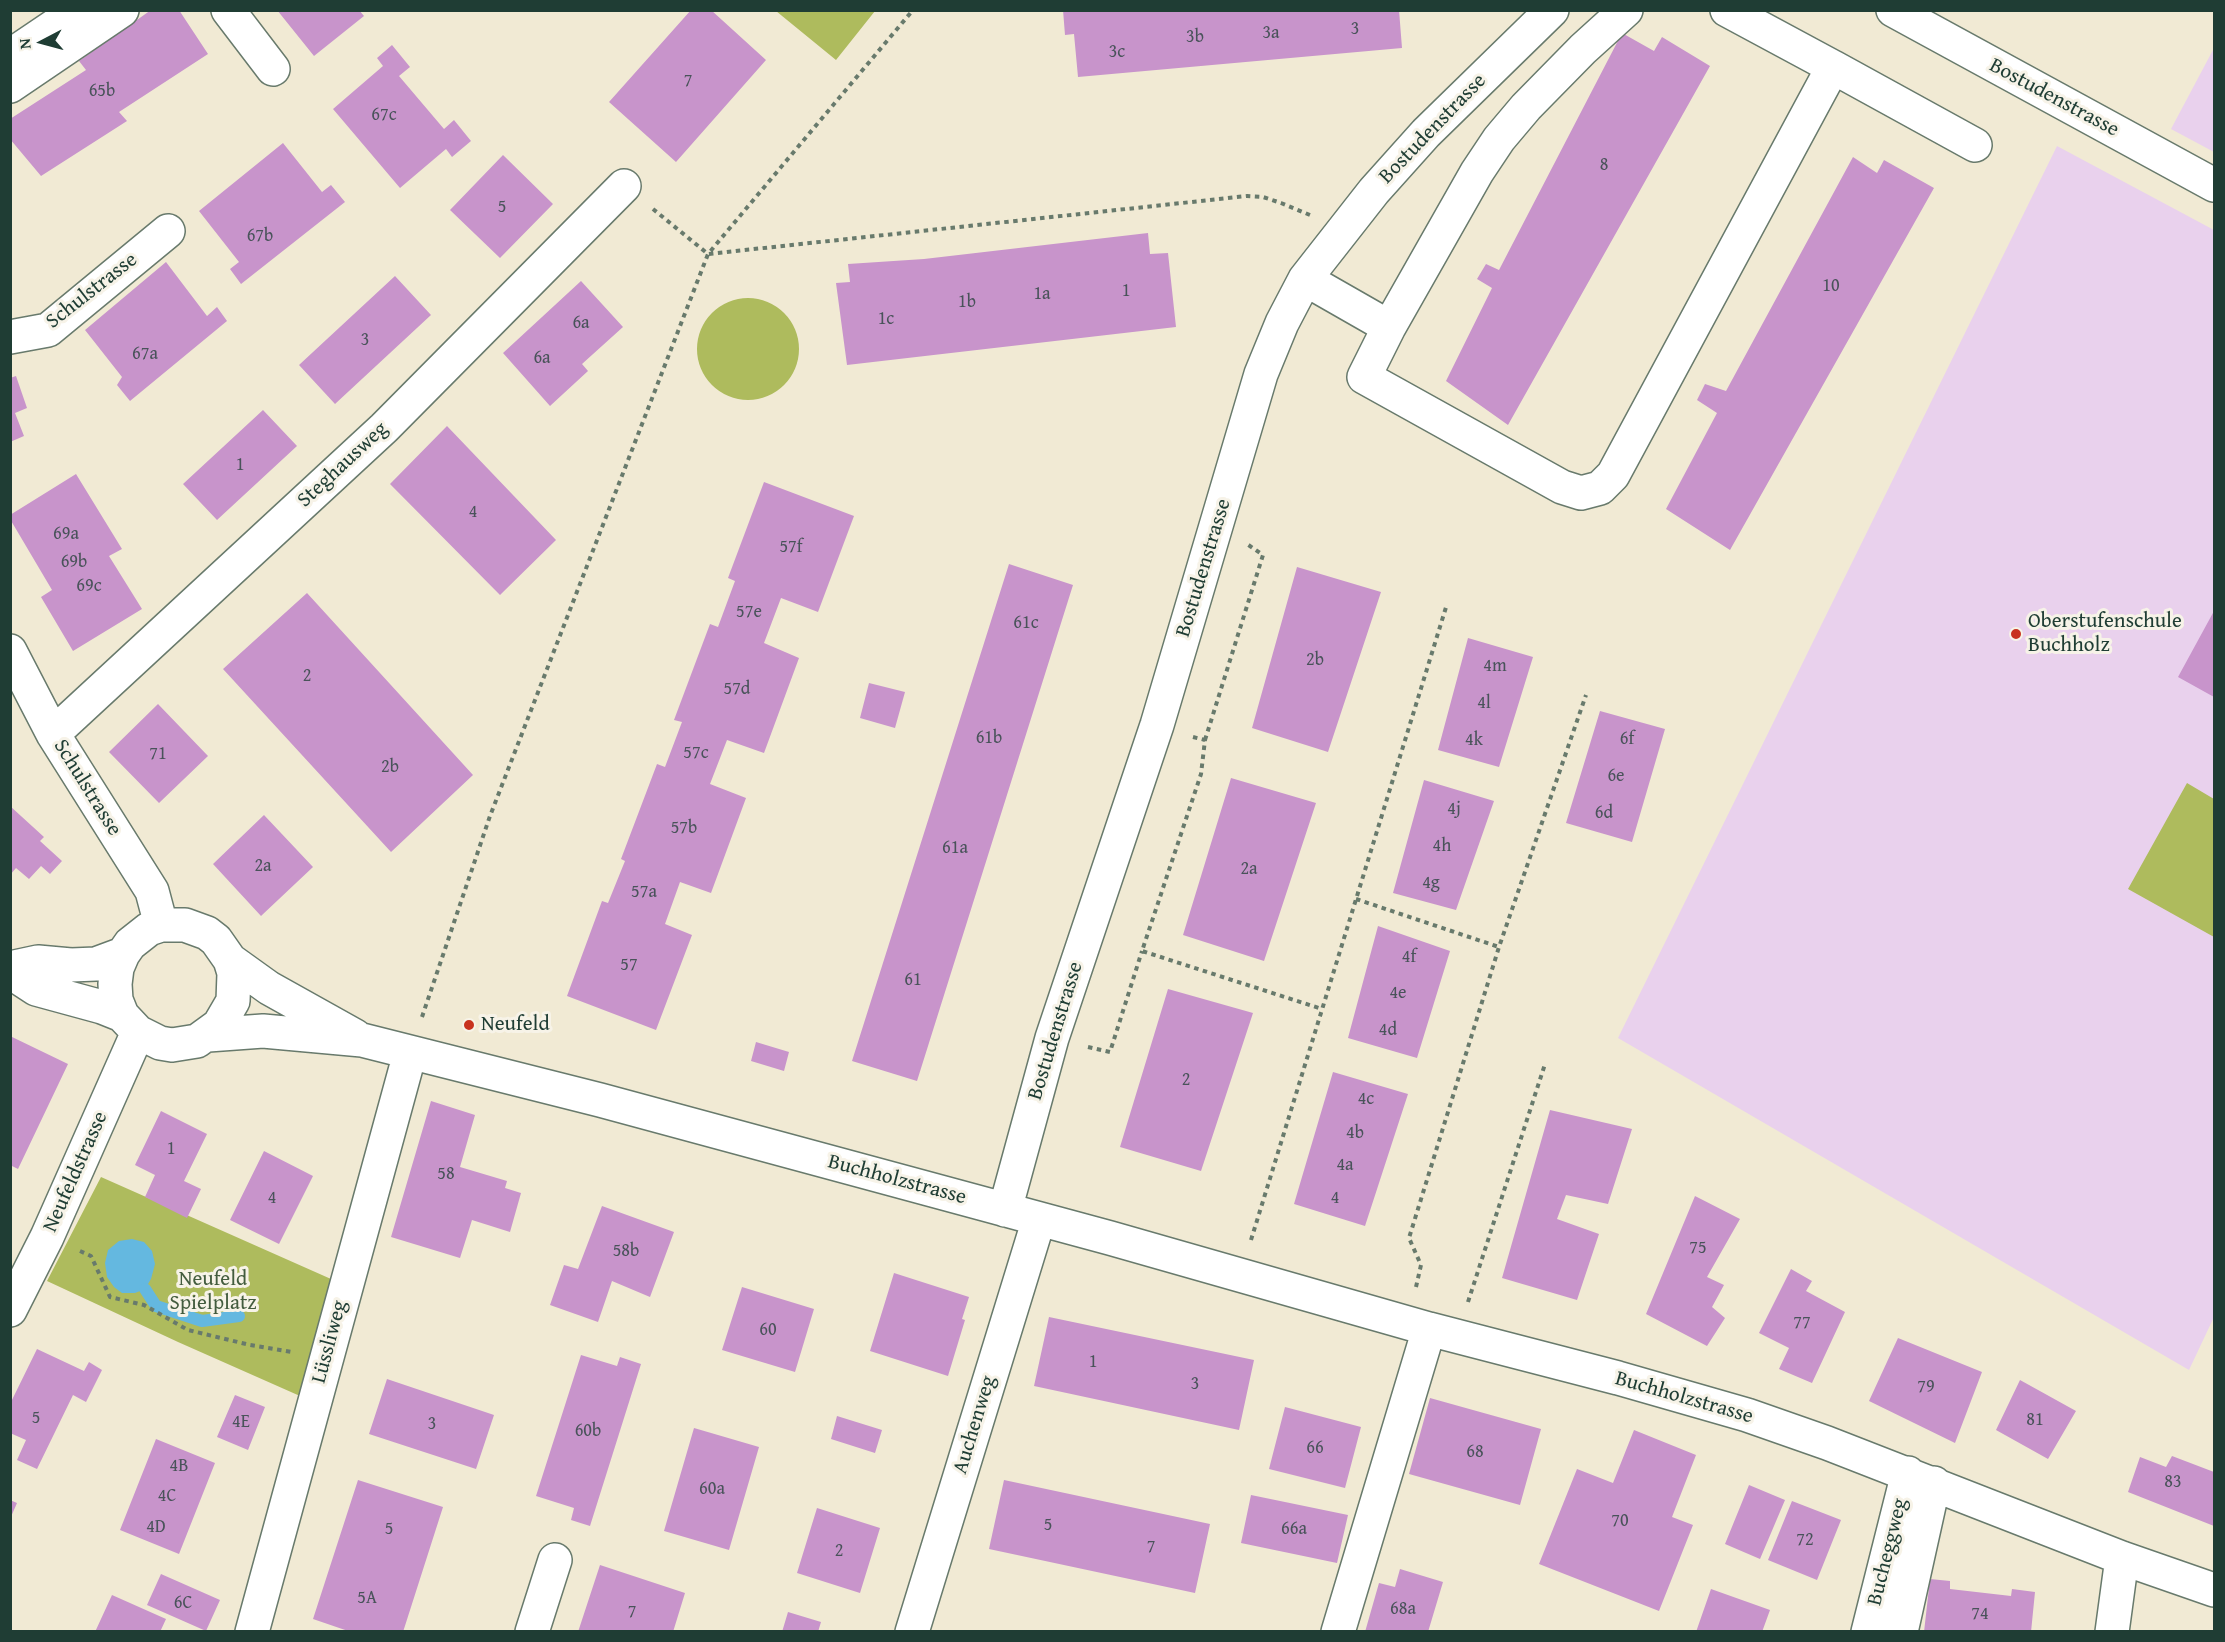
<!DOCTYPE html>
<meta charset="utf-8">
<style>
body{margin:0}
#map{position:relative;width:2225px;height:1642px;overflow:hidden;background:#f1ead4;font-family:"Gentium Book Plus",serif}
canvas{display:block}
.frame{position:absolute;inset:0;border:12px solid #1f3d34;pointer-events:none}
.north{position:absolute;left:12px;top:12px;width:60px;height:60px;-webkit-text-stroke:4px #f7f3e8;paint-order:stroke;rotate:264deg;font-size:16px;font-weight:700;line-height:24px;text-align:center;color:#1f3d34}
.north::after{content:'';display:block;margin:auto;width:21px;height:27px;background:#1f3d34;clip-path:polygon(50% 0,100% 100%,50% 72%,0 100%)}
</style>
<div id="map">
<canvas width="2225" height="1642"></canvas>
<div class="frame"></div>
<div class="north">N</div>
</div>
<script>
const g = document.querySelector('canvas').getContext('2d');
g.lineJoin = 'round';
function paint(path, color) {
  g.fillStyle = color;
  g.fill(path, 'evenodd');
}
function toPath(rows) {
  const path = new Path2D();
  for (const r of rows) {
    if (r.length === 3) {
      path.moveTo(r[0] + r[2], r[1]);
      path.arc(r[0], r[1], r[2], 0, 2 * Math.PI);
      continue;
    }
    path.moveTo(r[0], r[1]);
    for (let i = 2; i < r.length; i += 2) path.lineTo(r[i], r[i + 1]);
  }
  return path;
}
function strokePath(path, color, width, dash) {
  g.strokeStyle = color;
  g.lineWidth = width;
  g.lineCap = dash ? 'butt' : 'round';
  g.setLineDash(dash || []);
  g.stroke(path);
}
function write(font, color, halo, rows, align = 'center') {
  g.font = font + ' "Gentium Book Plus",serif';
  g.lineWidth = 6;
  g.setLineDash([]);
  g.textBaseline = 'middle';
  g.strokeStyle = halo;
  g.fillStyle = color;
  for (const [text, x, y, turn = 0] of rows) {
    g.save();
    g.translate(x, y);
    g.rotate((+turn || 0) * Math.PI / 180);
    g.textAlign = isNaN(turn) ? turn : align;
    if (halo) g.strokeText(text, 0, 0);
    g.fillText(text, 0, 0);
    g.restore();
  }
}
const built = toPath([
 [2214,48,2214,152,2171,129],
 [2057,146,2214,230,2214,1317,2189,1370,1618,1038]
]);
const green = toPath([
 [776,11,875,11,836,60],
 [748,349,51],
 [2187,783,2214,799,2214,937,2128,889],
 [101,1177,331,1279,300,1396,178,1342,47,1281]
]);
const water = toPath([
 [132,1239,144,1242,152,1251,155,1264,151,1279,145,1289,135,1293,122,1293,114,1287,107,1277,105,1263,108,1250,119,1241]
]);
const stream = toPath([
 [145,1289,156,1306,202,1321,239,1316]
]);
const building = toPath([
 [151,10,179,10,208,54,119,112,127,121,41,176,10,139,10,119,86,70,79,61],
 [277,10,359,10,364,16,314,56],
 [691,10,711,10,766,60,676,162,609,102],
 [1063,10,1399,10,1402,48,1078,77,1074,34,1065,35],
 [1622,33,1654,51,1662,37,1710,66,1508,425,1446,381,1492,288,1477,279,1486,264,1499,270],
 [392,45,410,67,399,76,444,129,454,120,471,141,452,157,446,149,400,188,333,109,383,66,377,58],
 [283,143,322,192,331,185,345,202,241,284,230,269,239,262,199,211],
 [503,155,553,204,500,258,450,210],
 [1853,157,1877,173,1884,160,1934,188,1730,550,1666,509,1717,413,1697,400,1705,384,1726,391],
 [1148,233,1150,254,1168,253,1176,327,847,365,836,283,850,282,848,264,924,259],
 [166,262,207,316,217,307,227,321,130,401,117,385,122,377,85,330],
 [395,276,431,315,335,404,299,365],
 [581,281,623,327,582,364,588,371,550,406,503,353],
 [16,376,27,408,15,413,24,436,10,442,10,378],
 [263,410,297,446,217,520,183,484],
 [447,426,556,540,500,595,390,484],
 [76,474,122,549,109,556,142,609,73,651,41,597,52,590,10,519,10,515],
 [764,482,854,516,818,612,781,598,764,643,799,658,764,753,727,740,710,784,746,798,711,893,680,882,665,924,692,935,656,1030,567,996,602,901,608,903,625,861,621,859,657,764,665,767,682,722,674,720,710,624,718,627,735,581,728,578],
 [1009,564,1073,585,917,1081,852,1061],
 [1297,567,1381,592,1328,752,1252,728],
 [307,593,473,775,391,852,223,669],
 [2214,611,2214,697,2178,677],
 [1468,638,1533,657,1499,767,1438,750],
 [869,683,905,692,895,728,860,718],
 [158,704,208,756,159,803,109,752],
 [1600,711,1665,729,1632,842,1566,823],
 [1231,778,1316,803,1264,961,1183,935],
 [1424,780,1494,801,1456,910,1393,893],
 [10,806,44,837,40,841,62,861,50,874,41,866,29,879,16,868,10,875],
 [264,815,313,867,261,916,213,864],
 [1378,926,1450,951,1417,1058,1348,1038],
 [1168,989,1253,1013,1201,1171,1120,1147],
 [10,1036,68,1064,18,1169,10,1165],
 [756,1042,789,1052,784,1071,751,1061],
 [1333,1072,1408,1094,1365,1226,1294,1204],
 [431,1101,475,1115,460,1167,507,1181,505,1188,521,1193,510,1232,472,1220,460,1258,391,1237],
 [1550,1110,1632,1129,1608,1204,1566,1195,1557,1219,1599,1234,1577,1300,1502,1278],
 [161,1111,207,1134,184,1181,201,1189,187,1218,145,1197,155,1175,135,1165],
 [264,1151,313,1176,279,1244,230,1220],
 [1695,1196,1740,1219,1707,1277,1724,1285,1712,1307,1725,1318,1707,1346,1646,1314],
 [602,1206,674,1232,650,1297,612,1281,598,1322,550,1305,564,1265,578,1269],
 [1791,1269,1812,1281,1806,1291,1845,1312,1812,1383,1779,1369,1789,1348,1759,1333],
 [894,1273,969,1297,962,1319,965,1320,948,1376,870,1351],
 [742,1287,814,1309,795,1372,722,1350],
 [1049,1317,1254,1360,1239,1430,1034,1386],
 [1898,1338,1982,1372,1955,1443,1869,1401],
 [37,1349,84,1371,89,1362,102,1370,86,1402,73,1395,37,1469,17,1460,26,1440,10,1433,10,1404],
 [581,1355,617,1366,620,1357,641,1364,590,1526,571,1520,574,1508,536,1496],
 [387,1379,494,1415,476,1469,369,1434],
 [2020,1380,2076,1411,2048,1459,1996,1430],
 [235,1395,265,1407,248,1450,217,1437],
 [1430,1398,1541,1429,1520,1505,1409,1474],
 [1285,1407,1361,1427,1345,1488,1269,1469],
 [837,1416,882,1430,875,1453,831,1439],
 [694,1428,759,1447,729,1550,664,1531],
 [1634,1430,1696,1455,1672,1517,1693,1525,1659,1611,1539,1564,1577,1469,1613,1483],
 [156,1439,215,1463,179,1554,120,1530],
 [2172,1456,2214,1472,2214,1526,2128,1492,2140,1457,2166,1467],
 [358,1480,443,1507,403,1632,351,1632,313,1619],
 [1004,1480,1210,1524,1195,1593,989,1549],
 [1749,1485,1785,1500,1760,1559,1725,1544],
 [1251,1495,1348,1515,1337,1563,1241,1543],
 [10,1500,17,1503,10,1519],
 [1792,1501,1841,1520,1817,1580,1768,1560],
 [817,1508,880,1528,860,1593,797,1573],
 [600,1565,685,1593,673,1632,578,1632],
 [1400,1569,1443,1582,1428,1632,1365,1632,1379,1583,1395,1587],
 [161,1574,220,1600,206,1631,147,1605],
 [1930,1579,1950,1581,1950,1589,2011,1596,2012,1589,2035,1592,2031,1632,1924,1632],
 [1711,1589,1770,1610,1762,1632,1696,1632],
 [112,1595,166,1619,160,1632,95,1632],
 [788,1612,821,1622,818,1632,782,1632]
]);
const path = toPath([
 [653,209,708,254,1247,196,1263,197,1281,203,1310,215],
 [1193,737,1205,740,1201,774,1142,951,1322,1009],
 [1205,740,1263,555,1247,544],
 [1356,899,1499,947],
 [422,1017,490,816,708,254,913,10],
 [1088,1047,1110,1052,1142,951],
 [1251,1240,1447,604],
 [80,1251,91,1256,110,1297,144,1305,188,1330,250,1345,292,1352],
 [1416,1287,1421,1265,1409,1238,1499,947,1586,695],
 [1468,1302,1545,1064]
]);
const minor = toPath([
 [228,10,273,69],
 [1626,10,1583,49,1526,107,1499,139,1477,172,1389,327,1364,377,1562,487,1581,493,1600,488,1613,475,1833,67,1727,10],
 [1893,10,2214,185],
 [10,56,78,10],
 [1833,67,1975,145],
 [10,86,122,10],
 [1305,279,1389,327],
 [10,337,48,330,168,231],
 [10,651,53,734,152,891,161,925],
 [53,734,384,428,624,186],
 [230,960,234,973,233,1001,219,1025,197,1041,172,1045,160,1043,138,1032,122,1015,116,1000,115,984,117,968,123,954,130,944,149,929,161,925,185,925,207,933,216,940,230,960,269,988,355,1036],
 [10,968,38,962,71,965,96,964,123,954],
 [10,972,36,989,102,1007,122,1015],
 [208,1035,263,1031,362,1040,600,1100,1110,1238,1429,1329,1618,1378,1747,1415,1827,1443,2122,1558,2214,1590],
 [1005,1210,1052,1038,1157,725,1261,374,1282,323,1305,279,1374,191,1426,133,1552,10],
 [10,1310,47,1237,138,1032],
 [252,1632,410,1053],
 [532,1632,555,1560],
 [912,1632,1039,1219],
 [1338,1632,1429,1329],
 [1868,1632,1908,1473],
 [1901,1632,1934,1483],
 [2112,1632,2122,1558]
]);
const markers = [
 [2016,634,6,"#c8321e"],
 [469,1025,6,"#c8321e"]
];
const numberNames = [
 ["3",1355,29],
 ["3a",1271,33],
 ["3b",1195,37],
 ["3c",1117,52],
 ["7",688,81],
 ["65b",102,91],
 ["67c",384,115],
 ["8",1604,165],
 ["5",502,207],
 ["67b",260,236],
 ["10",1831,286],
 ["1",1126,291],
 ["1a",1042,294],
 ["1b",967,302],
 ["1c",886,319],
 ["6a",581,323],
 ["3",365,340],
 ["67a",145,354],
 ["6a",542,358],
 ["1",240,465],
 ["4",473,512],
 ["69a",66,534],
 ["57f",791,547],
 ["69b",74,562],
 ["69c",89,586],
 ["57e",749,612],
 ["61c",1026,623],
 ["2b",1315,660],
 ["4m",1495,666],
 ["2",307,676],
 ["57d",737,689],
 ["4l",1484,703],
 ["61b",989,738],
 ["6f",1627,739],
 ["4k",1474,740],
 ["57c",696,753],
 ["71",158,754],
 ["2b",390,767],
 ["6e",1616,776],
 ["4j",1454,809],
 ["6d",1604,813],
 ["57b",684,828],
 ["4h",1442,846],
 ["61a",955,848],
 ["2a",263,866],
 ["2a",1249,869],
 ["4g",1431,883],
 ["57a",644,892],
 ["4f",1409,957],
 ["57",629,965],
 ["61",913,980],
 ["4e",1398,993],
 ["4d",1388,1030],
 ["2",1186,1080],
 ["4c",1366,1099],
 ["4b",1355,1133],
 ["1",171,1149],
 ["4a",1345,1165],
 ["58",446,1174],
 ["4",272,1198],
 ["4",1335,1198],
 ["75",1698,1248],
 ["58b",626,1251],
 ["77",1802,1323],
 ["60",768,1330],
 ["1",1093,1362],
 ["3",1195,1384],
 ["79",1926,1387],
 ["5",36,1418],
 ["81",2035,1420],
 ["4E",241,1422],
 ["3",432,1424],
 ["60b",588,1431],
 ["66",1315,1448],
 ["68",1475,1452],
 ["4B",179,1466],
 ["83",2173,1482],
 ["60a",712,1489],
 ["4C",167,1496],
 ["70",1620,1521],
 ["5",1048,1525],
 ["4D",156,1527],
 ["5",389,1529],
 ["66a",1294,1529],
 ["72",1805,1540],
 ["7",1151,1547],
 ["2",839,1551],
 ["5A",367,1598],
 ["6C",183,1603],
 ["68a",1403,1609],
 ["7",632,1612],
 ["74",1980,1614]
];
const streetNames = [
 ["Bostudenstrasse",2054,98,28],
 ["Bostudenstrasse",1433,129,-46],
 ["Schulstrasse",92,291,-38],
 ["Steghausweg",343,465,-43],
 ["Bostudenstrasse",1204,568,-73],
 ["Schulstrasse",87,788,58],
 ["Bostudenstrasse",1056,1031,-73],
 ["Neufeldstrasse",76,1172,-66],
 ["Buchholzstrasse",897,1180,15],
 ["Lüssliweg",330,1342,-75],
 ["Buchholzstrasse",1684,1398,16],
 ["Auchenweg",975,1425,-73],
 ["Bucheggweg",1888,1552,-76]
];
const poiNames = [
 ["Oberstufenschule",2028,622],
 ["Buchholz",2028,646],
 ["Neufeld",481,1025]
];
const parkNames = [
 ["Neufeld",213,1280],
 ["Spielplatz",213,1304]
];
paint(built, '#e9d1ed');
paint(green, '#aebb5d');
paint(water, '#64b8e0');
strokePath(stream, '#64b8e0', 12);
paint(building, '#c894cb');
strokePath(minor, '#687a6c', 36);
strokePath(path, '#687a6c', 4, [4.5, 4.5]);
strokePath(minor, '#fff', 33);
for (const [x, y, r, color] of markers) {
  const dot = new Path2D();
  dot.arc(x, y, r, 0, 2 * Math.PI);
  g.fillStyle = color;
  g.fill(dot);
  strokePath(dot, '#f7f3e8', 2);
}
write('18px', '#49535a', null, numberNames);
write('21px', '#1f3d34', '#f7f3e8', streetNames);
write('21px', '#1f3d34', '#f7f3e8', poiNames, 'left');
write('21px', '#435c3e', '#f7f3e8', parkNames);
</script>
